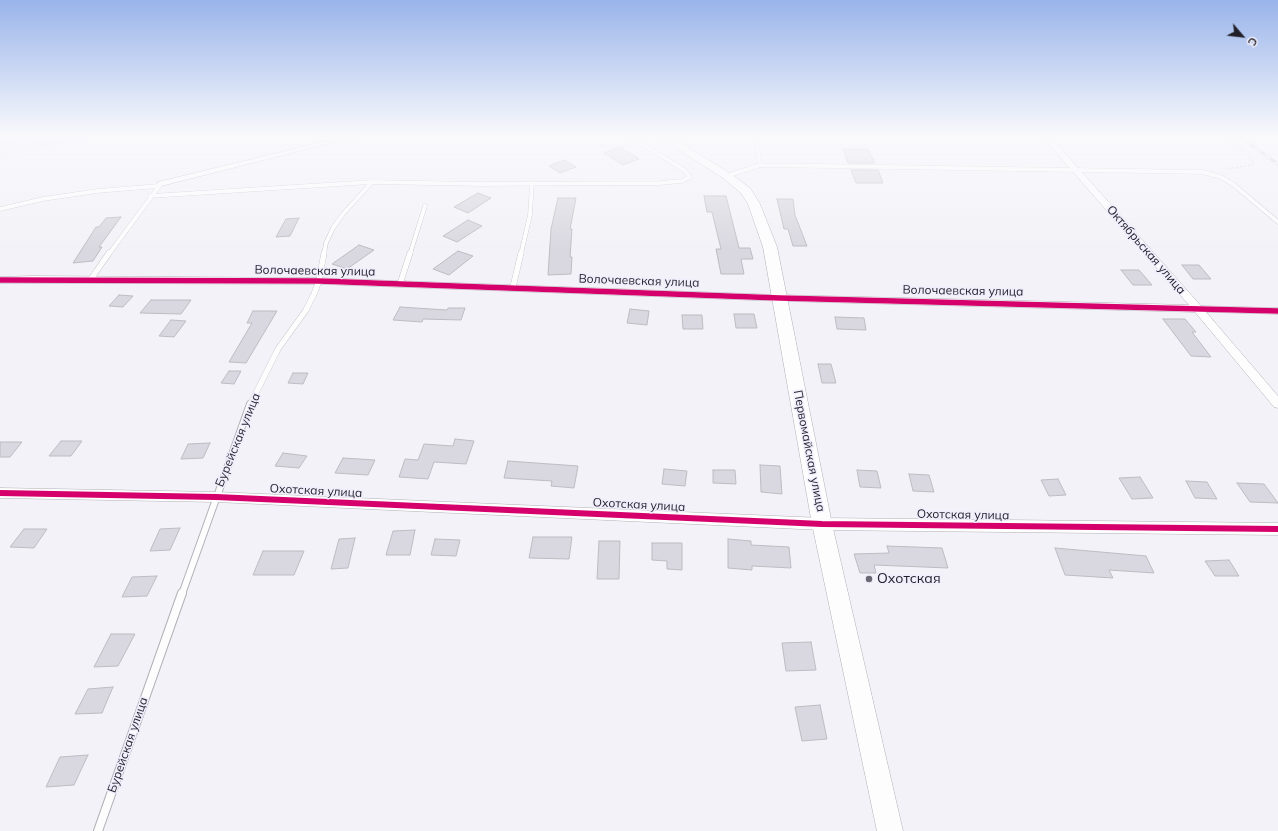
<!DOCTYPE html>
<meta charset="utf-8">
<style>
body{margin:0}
#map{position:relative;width:1278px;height:831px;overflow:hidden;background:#f2f2f8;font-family:Mulish,sans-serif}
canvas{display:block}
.north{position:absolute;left:1222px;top:16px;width:40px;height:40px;-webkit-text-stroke:3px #f0eefc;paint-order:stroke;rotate:118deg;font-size:11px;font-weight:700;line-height:16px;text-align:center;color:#211f28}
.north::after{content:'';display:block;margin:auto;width:14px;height:18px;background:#211f28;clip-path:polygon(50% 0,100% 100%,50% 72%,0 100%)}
</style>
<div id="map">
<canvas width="1278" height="831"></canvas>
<div class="north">С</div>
</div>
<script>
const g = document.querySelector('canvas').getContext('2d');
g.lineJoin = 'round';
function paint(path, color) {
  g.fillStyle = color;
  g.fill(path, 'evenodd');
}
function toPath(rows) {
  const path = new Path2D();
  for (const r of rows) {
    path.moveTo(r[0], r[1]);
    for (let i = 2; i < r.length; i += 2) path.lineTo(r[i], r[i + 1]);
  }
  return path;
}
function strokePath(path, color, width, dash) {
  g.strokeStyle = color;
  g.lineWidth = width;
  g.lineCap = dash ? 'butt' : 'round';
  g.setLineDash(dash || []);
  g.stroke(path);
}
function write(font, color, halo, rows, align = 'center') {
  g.font = font + ' Mulish,sans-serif';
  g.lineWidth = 3;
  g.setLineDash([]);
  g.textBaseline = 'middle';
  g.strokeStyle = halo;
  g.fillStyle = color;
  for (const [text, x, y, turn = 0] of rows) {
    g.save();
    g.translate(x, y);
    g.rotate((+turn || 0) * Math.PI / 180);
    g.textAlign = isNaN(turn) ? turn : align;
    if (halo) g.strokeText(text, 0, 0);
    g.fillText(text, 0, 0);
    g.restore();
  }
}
const built = toPath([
 [0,134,106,134,0,159]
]);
const building = toPath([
 [620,147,639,159,623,165,604,153,620,147],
 [843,149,868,149,875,163,848,163,843,149],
 [564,160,576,167,560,173,549,166,564,160],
 [851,170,878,170,883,183,856,183,851,170],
 [478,193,491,198,468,213,454,207,478,193],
 [704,196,726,196,739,248,750,248,753,259,741,259,744,274,721,274,716,249,721,249,712,212,707,212,704,196],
 [558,198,576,198,570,229,572,229,570,257,572,257,571,274,548,275,551,229,558,198],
 [777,199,793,199,795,215,807,246,793,246,788,229,784,229,777,199],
 [121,217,99,247,102,247,93,261,73,263,96,227,99,227,106,218,121,217],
 [299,218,290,236,276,237,286,219,299,218],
 [468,220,482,226,457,242,443,236,468,220],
 [359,245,374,250,347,269,332,264,359,245],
 [458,251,473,256,449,275,433,269,458,251],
 [1182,265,1199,265,1211,279,1193,279,1182,265],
 [1121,270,1139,270,1152,285,1133,285,1121,270],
 [119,295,133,296,123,307,109,306,119,295],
 [151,300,191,300,181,314,140,313,151,300],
 [400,307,447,310,448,308,465,308,461,320,423,319,422,322,393,320,400,307],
 [630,309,649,311,647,325,627,323,630,309],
 [253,311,277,311,246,363,229,362,252,323,247,323,253,311],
 [734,314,754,314,757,328,736,328,734,314],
 [682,315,702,315,703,329,683,329,682,315],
 [835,317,864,318,866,330,837,329,835,317],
 [1163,319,1185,319,1196,332,1192,332,1211,357,1191,356,1163,319],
 [171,320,186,321,174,337,159,336,171,320],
 [818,364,831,364,836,383,822,383,818,364],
 [229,371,241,371,234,384,221,383,229,371],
 [293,373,308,373,303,384,288,383,293,373],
 [455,439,474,441,466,464,434,462,428,479,399,477,405,459,418,460,424,444,453,446,455,439],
 [61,441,82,441,71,456,49,456,61,441],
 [0,442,22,442,10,457,0,457,0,442],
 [210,443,203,458,181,459,188,444,210,443],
 [283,453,307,456,299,468,275,466,283,453],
 [343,458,375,460,368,475,335,473,343,458],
 [508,461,578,466,574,488,551,486,552,481,504,478,508,461],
 [760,465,780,466,782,494,761,492,760,465],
 [664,469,687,471,685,486,662,484,664,469],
 [713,470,735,470,736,484,713,483,713,470],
 [857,470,877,471,881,488,860,487,857,470],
 [909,474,929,475,934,492,913,491,909,474],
 [1140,477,1153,498,1132,499,1119,478,1140,477],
 [1058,479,1066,495,1049,496,1041,480,1058,479],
 [1186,481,1207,482,1217,499,1195,498,1186,481],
 [1237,483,1264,484,1278,503,1250,502,1237,483],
 [180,528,170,550,150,551,160,529,180,528],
 [24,529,47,529,34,548,10,547,24,529],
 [415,530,410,555,386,555,393,531,415,530],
 [533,537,572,537,569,559,529,558,533,537],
 [355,538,348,568,331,569,339,539,355,538],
 [435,539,460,540,456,556,431,555,435,539],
 [728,539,751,541,751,545,789,547,791,568,752,566,752,570,728,568,728,539],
 [599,541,620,541,619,579,597,579,599,541],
 [652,543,682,543,682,570,667,569,667,561,652,560,652,543],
 [887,546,942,548,948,568,874,565,876,573,860,573,854,554,889,553,887,546],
 [1055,548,1146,556,1154,573,1109,570,1113,578,1065,575,1055,548],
 [263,551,304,551,294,575,253,575,263,551],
 [1229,560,1239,576,1215,576,1205,561,1229,560],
 [157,576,147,596,122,597,132,577,157,576],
 [111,634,135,634,118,666,94,667,111,634],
 [811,642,816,670,786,671,782,643,811,642],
 [113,687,102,713,75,714,88,689,113,687],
 [820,705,827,739,802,741,795,707,820,705],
 [88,755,74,785,46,787,60,757,88,755]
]);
const path = toPath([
 [1222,134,1246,153,1252,159,1253,165,1226,169]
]);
const laneFar3 = toPath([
 [755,134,760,165],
 [0,137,32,134],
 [727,176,760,165,1203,172,1221,177,1234,185,1278,222],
 [150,196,372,182,480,184,660,183,682,181,690,177,684,170,644,145,622,134],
 [0,209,43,199,97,191,158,186],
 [109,254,160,185],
 [324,254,326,243,333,228,343,214,372,182],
 [410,254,425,206],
 [521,254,530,215,532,183]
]);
const laneFar2 = toPath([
 [91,279,109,253],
 [400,284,410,253],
 [513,287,521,253],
 [250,405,278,349,306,310,314,294,319,281,324,253]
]);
const laneFar1 = toPath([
 [182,594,250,404]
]);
const lane = toPath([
 [98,831,182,593]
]);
const street = toPath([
 [355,134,367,134,161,186,157,184,158,182,355,134],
 [1040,134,1048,134,1201,306,1278,308,1278,314,1206,312,1278,396,1278,408,1274,407,1195,312,780,301,319,284,0,283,0,277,32,276,319,278,780,295,1189,305,1040,134],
 [0,488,216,492,822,518,1278,523,1278,535,822,530,216,502,0,498,0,488]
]);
const secondary = toPath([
 [654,134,666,134,731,174,750,188,760,204,777,247,832,524,903,831,877,831,812,524,763,247,748,204,741,193,723,178,654,134]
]);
const rail = toPath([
 [1236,134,1278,164]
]);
const cyclewayFar1 = toPath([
 [0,280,319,281,780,298,1278,311]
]);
const cycleway = toPath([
 [0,493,216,497,822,524,1278,529]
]);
const markers = [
 [869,579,4,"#6a6971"]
];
const streetNames = [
 ["Октябрьская улица",1146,250,49],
 ["Волочаевская улица",315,271,1],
 ["Волочаевская улица",639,281,2],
 ["Волочаевская улица",963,291,1],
 ["Бурейская улица",238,440,-68],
 ["Первомайская улица",809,451,79],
 ["Охотская улица",316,491,3],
 ["Охотская улица",639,505,3],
 ["Охотская улица",963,515,1],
 ["Бурейская улица",128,745,-71]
];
const nearPoinames = [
 ["Охотская",877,579]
];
paint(built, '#eceafa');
paint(building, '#d9d7df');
strokePath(building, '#bdbcc2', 1);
strokePath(laneFar3, '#b1b1b7', 4.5);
strokePath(laneFar2, '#b1b1b7', 6);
strokePath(laneFar1, '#b1b1b7', 8);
strokePath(lane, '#b1b1b7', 10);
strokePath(street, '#b1b1b7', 1);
strokePath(secondary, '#b1b1b7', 1);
strokePath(path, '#d1d1d2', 1.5, [2, 2]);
strokePath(laneFar3, '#fdfdfe', 4);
strokePath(laneFar2, '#fdfdfe', 5.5);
strokePath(laneFar1, '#fdfdfe', 6);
strokePath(lane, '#fdfdfe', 8);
paint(street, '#fdfdfe');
paint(secondary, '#fdfdfe');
strokePath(rail, '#c8c7c9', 3);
strokePath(rail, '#f0eefc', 2, [6]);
strokePath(cyclewayFar1, '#d6006c', 5.5);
strokePath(cycleway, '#d6006c', 6);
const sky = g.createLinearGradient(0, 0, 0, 250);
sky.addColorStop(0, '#99b4ea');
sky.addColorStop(0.54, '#f9f9fc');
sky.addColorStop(1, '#f9f9fc00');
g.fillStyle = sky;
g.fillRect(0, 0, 1278, 250);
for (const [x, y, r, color] of markers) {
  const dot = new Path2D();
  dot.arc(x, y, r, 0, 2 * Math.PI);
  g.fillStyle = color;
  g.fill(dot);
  strokePath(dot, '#f0eefc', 1.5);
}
write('12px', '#211f28', '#f0eefc', streetNames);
write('14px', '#211f28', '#f0eefc', nearPoinames, 'left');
</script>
